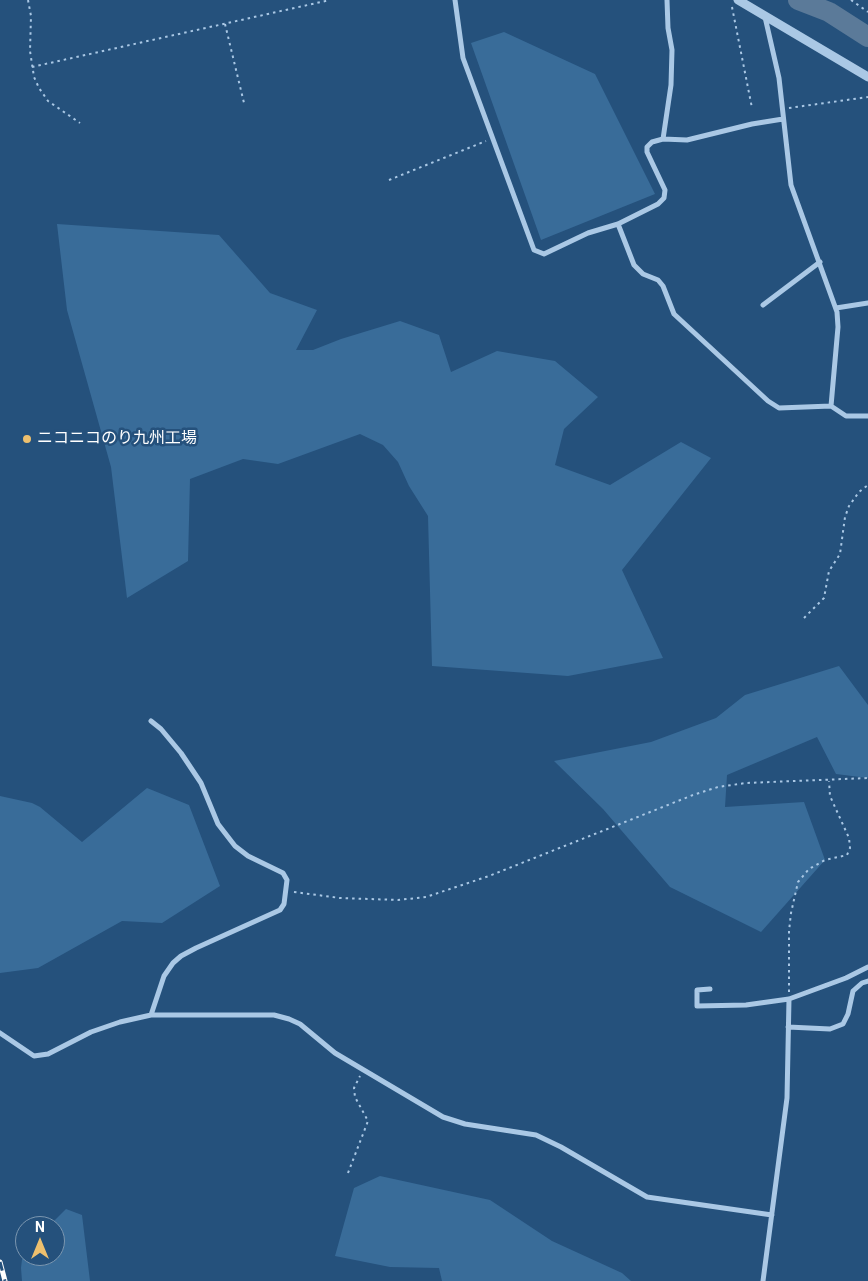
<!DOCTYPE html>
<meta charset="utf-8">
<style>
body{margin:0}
#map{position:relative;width:868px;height:1281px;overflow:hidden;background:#25517c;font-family:Roboto,sans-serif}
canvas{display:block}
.north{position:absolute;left:15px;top:1216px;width:50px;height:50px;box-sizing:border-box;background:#25517c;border:1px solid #7c97b0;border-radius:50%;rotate:0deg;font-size:14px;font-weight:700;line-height:20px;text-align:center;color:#fff}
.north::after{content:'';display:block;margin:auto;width:18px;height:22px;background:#eec06e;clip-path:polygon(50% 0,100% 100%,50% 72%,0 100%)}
</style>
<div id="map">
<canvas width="868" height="1281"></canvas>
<div class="north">N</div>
</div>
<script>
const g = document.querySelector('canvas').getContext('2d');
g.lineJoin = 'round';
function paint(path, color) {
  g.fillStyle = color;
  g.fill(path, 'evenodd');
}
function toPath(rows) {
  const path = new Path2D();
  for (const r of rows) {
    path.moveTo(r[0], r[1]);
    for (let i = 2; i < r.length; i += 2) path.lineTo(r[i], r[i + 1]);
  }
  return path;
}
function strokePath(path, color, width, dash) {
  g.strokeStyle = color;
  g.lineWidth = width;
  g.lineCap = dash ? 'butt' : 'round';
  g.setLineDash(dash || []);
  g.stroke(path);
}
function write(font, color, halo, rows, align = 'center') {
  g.font = font + ' Roboto,"Noto Sans JP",sans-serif';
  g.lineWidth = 5;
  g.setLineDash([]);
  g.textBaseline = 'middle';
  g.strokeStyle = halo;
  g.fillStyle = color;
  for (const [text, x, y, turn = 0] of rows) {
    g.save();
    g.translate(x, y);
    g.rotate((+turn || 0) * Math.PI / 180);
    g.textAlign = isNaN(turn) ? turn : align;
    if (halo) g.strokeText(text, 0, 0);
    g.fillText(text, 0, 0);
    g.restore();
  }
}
const green = toPath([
 [504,32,595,74,655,194,541,240,471,43],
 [57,224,219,235,270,293,317,310,296,350,313,350,341,339,400,321,439,335,451,372,497,351,555,361,598,397,564,429,555,465,610,485,681,442,711,458,622,570,663,658,568,676,432,666,428,516,409,486,398,462,383,445,360,434,278,464,243,459,190,479,188,561,127,598,111,467,67,310],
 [839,666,868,705,868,778,836,774,817,737,727,775,725,807,804,802,825,860,761,932,670,887,603,809,554,761,651,742,716,718,745,695],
 [147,788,189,805,220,886,162,923,122,921,38,968,0,973,0,796,32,803,40,807,82,842],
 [380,1176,490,1200,552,1241,622,1273,631,1281,442,1281,439,1268,390,1267,335,1256,354,1188],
 [66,1209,82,1215,90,1281,22,1281,21,1268,23,1251,25,1248,25,1256,55,1256,55,1226,49,1226]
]);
const river = toPath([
 [798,0,829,12,868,37]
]);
const path = toPath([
 [28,0,31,16,30,51,34,77,39,88,48,101,80,123],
 [851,0,868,12],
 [732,7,752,108],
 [225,24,244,103],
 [32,67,330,0],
 [789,108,868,97],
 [389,180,486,141],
 [804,618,824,598,829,571,840,554,845,517,849,506,859,492,868,485],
 [294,892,340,898,398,900,426,897,489,876,693,795,718,787,746,783,868,778],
 [789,992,789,931,791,913,798,882,809,869,825,860,847,855,850,848,849,838,830,796,829,781],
 [348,1173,368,1121,355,1097,354,1088,360,1076]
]);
const minor = toPath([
 [455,0,463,58,534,250,544,254,588,233,618,224,658,204,664,198,665,190,647,152,647,147,652,142,663,139,687,140,752,124,783,119],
 [765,17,779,78,791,185,837,312,838,327,831,406],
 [663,139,671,85,672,50,668,28,667,0],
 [618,224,634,265,643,274,658,280,663,286,674,314,768,401,779,408,831,406,846,416,868,416],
 [763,305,820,262],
 [836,308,868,303],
 [710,989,697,990,697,1006,746,1005,789,999,846,978,868,967],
 [151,1015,164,976,173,963,181,956,196,948,280,910,284,904,287,880,283,873,248,856,235,846,218,824,201,783,181,753,161,729,151,721],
 [788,1027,830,1029,843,1024,848,1014,853,991,862,983,868,981],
 [0,1033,34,1056,48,1054,91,1032,120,1022,151,1015,274,1015,289,1019,300,1024,335,1053,443,1117,465,1124,536,1135,561,1147,647,1197,772,1215],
 [763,1281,787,1098,789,999]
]);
const tertiary = toPath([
 [738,0,868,77]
]);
const rail = toPath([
 [0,1262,5,1281]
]);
const markers = [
 [27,439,5,"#eec06e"]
];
const poiNames = [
 ["ニコニコのり九州工場",37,439]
];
paint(green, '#396c99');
strokePath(river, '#5b7a99', 20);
strokePath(path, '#aac8e5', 2, [2.5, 4]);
strokePath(minor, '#aac8e5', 5);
strokePath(tertiary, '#aac8e5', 9);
strokePath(rail, '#fff', 5);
strokePath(rail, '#25517c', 3, [9]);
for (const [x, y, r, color] of markers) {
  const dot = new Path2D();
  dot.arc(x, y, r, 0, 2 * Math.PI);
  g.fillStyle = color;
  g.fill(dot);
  strokePath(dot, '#25517c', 2);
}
write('16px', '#fff', '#25517c', poiNames, 'left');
</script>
